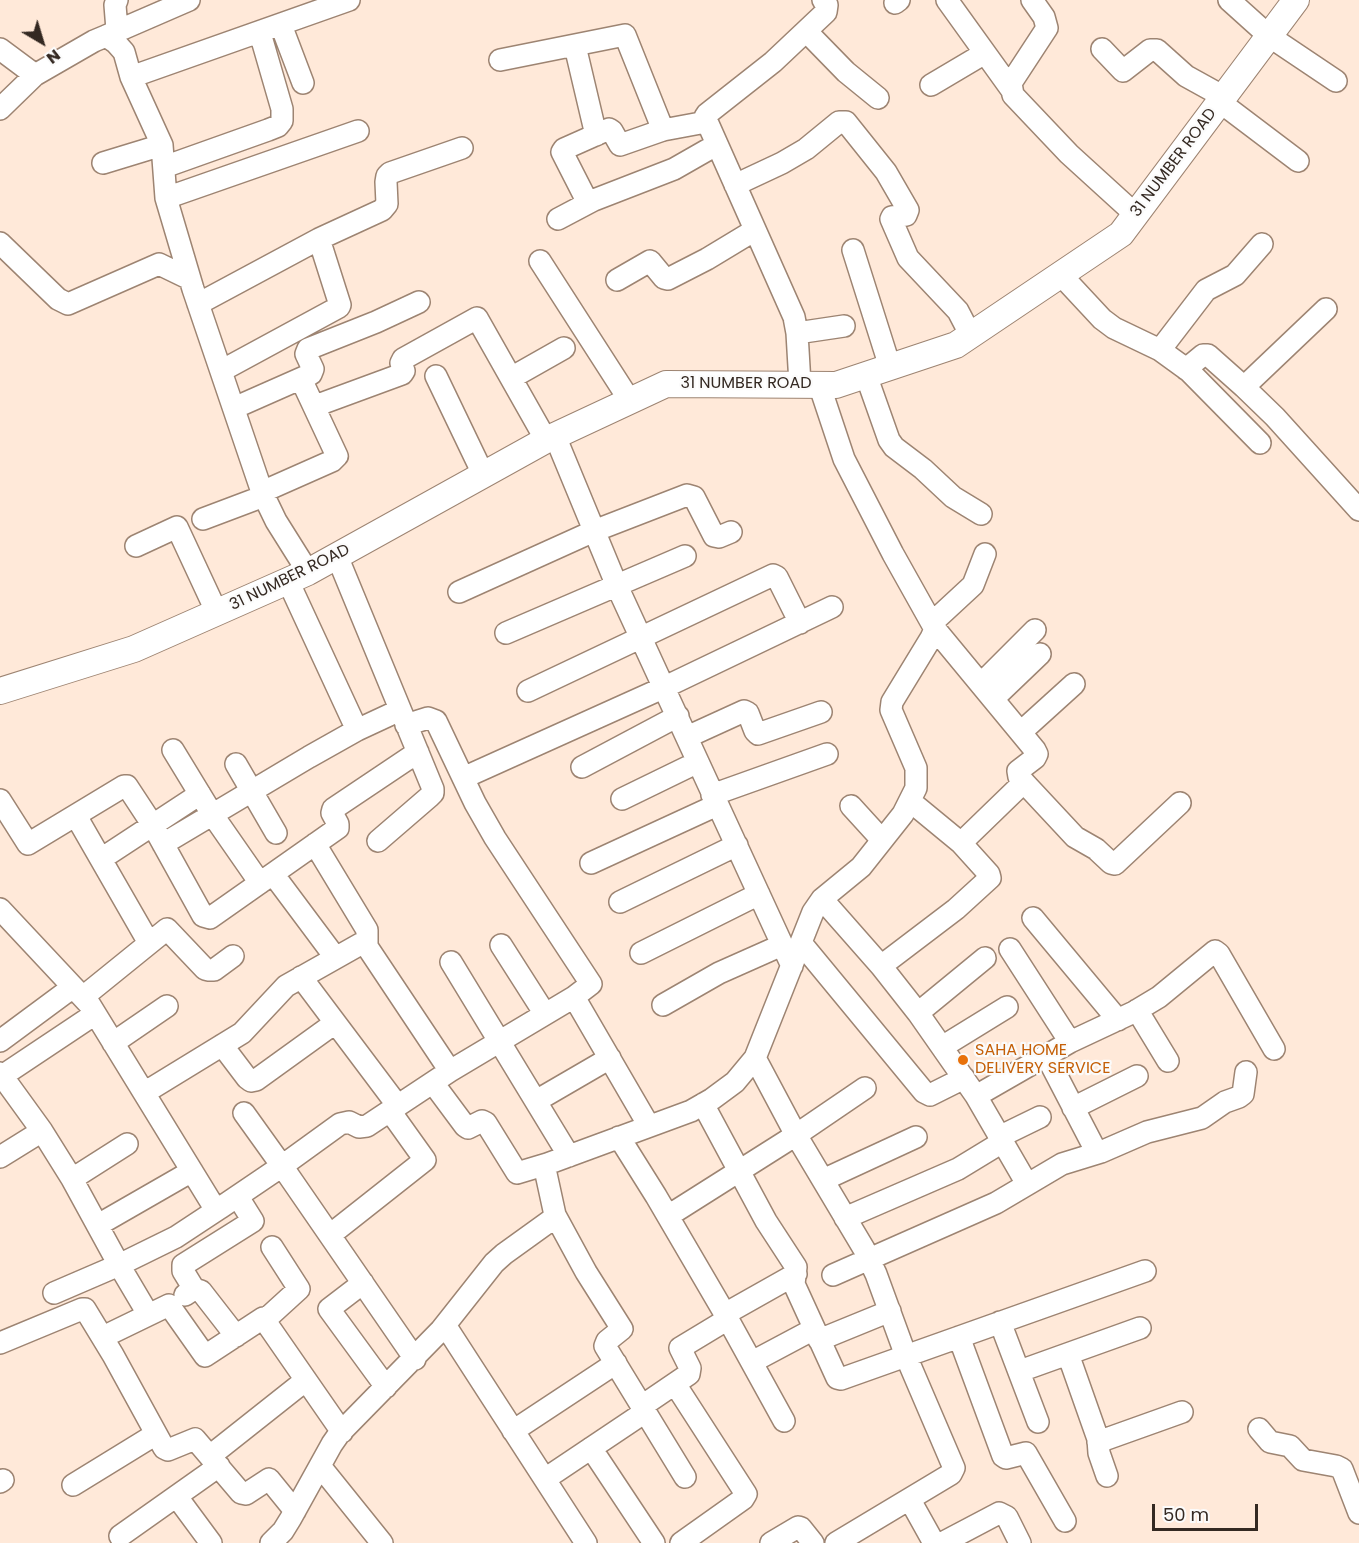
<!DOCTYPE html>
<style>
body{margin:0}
#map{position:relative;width:1359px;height:1543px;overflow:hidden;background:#ffe9d9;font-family:Poppins,sans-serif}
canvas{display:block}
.north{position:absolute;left:12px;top:12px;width:60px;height:60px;-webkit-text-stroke:4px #fbfbfb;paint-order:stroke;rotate:142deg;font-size:16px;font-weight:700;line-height:24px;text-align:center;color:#342922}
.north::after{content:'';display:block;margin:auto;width:21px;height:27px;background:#342922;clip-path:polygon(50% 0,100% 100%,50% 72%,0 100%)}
.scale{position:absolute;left:1152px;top:1504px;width:106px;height:27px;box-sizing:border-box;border:3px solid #342922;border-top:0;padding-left:8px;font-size:18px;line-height:21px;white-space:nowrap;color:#342922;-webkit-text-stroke:4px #fbfbfb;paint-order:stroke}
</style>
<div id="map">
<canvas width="1359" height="1543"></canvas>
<div class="north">N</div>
<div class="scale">50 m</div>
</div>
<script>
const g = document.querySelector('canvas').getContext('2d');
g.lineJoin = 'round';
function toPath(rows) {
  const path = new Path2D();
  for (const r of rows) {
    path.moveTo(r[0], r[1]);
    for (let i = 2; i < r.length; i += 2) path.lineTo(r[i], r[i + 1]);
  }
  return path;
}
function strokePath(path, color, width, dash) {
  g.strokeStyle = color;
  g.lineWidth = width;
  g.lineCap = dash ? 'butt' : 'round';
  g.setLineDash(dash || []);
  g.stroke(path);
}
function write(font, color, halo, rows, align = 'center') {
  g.font = font + ' Poppins,sans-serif';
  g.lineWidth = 4.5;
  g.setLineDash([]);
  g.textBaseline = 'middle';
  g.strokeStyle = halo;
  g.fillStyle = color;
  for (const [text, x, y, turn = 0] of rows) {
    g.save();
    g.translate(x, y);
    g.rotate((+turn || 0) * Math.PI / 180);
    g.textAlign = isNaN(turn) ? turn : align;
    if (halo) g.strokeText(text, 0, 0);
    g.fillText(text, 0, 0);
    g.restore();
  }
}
const minor = toPath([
 [947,0,1011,89],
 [1032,0,1044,17,1047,28,1011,83,1013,95,1069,154,1136,215],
 [1229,0,1269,36,1336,81],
 [895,3,899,0],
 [281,25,303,83],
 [117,30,115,5,117,0],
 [806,31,846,72,878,98],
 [106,36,189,0],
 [575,46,596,135],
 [0,49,35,75],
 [1102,49,1123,71,1150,50,1157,50,1186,76,1224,97],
 [500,60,625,35,663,130],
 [131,77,349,0],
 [931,85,985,53],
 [1220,102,1298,161],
 [0,109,35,75,94,41,106,36,116,43,124,52,131,77,162,145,166,198,193,289,262,492,276,521,308,572],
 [103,163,162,145],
 [164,167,268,130,278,126,282,121,282,109,260,33],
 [735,185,782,163,806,149,839,122,846,122,886,172,908,210,906,215,892,217,891,219,908,258,958,311,971,336],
 [166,198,358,131],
 [588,203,562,152,564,149,609,129,612,131,620,145,663,130,706,122],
 [558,219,594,200,674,169,716,145],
 [0,243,58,299,68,304,159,264,190,279],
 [853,250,890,367],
 [540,261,630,401],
 [1061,275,1102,319,1114,328,1160,350,1189,371,1260,443],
 [617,280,650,261,664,278,668,279,707,259,755,230],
 [198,304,319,239,382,210,387,204,386,182,387,176,390,173,462,148],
 [797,333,844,326],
 [1160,350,1206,290,1235,275,1262,244],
 [1186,369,1203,355,1208,355,1244,387,1275,417,1359,510],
 [221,371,339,307,340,305,319,239],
 [866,375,889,440,894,447,923,469,953,497,981,514],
 [436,376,484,476],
 [511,378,564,348],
 [800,384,797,333,794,317,705,117,707,114,773,62,826,12,827,5,823,0],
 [1244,387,1326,309],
 [315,406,402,374,404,371,401,363,403,359,477,318,546,440],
 [234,408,311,374,313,369,306,354,308,349,376,322,419,302],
 [555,436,617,586,792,966],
 [262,492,332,461,337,456,301,379],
 [203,519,264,496],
 [136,546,177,527,217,613],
 [337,556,433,789,433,793,429,797,378,841],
 [288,581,357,730],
 [459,592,594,531,687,495,694,497,714,536,719,537,731,532],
 [933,622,973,585,985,554],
 [935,629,1035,750,1037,754,1035,758,1018,771,1019,777,1075,837,1096,849,1111,863,1115,864,1180,803],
 [506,633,685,556],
 [981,684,1035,630],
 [528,691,773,575,777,577,800,623],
 [993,699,1040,654],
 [1021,732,1074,684],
 [687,737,744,711,748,713,755,731,758,734,821,712],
 [173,750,212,814,260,883],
 [236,764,276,833],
 [582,767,678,716],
 [463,778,665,687,832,607],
 [712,795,827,754],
 [622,799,698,762],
 [0,800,28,844,124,786,127,786,152,824,203,916,210,918,338,828,338,824,332,813,333,809,418,752],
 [910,801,961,843,1024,782],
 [851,806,882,840],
 [76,816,149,943],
 [163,844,309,757,357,730,400,710],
 [315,844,367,930,367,945],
 [101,859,200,794],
 [591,863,717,805],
 [273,874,335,957],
 [822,899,881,966,918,1013,976,1096,1027,1184],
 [620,902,737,845],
 [0,909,90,1005,214,1207,220,1208,282,1166,415,1359],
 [1033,918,1118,1020],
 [801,943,924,1092,930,1095,964,1078],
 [501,945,545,1014],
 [1010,949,1070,1042],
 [641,953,759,894],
 [451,962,569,1156],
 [881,966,956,909,990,878,989,874,961,843],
 [301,977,398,1106],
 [83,997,167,929,205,969,209,970,214,970,233,956],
 [574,997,649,1126],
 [663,1005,719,973,782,945],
 [1137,1010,1168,1061],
 [918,1013,985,958],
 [0,1041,73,987],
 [113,1043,167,1006],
 [222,1045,247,1078,251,1081,256,1080,335,1023],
 [942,1047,1007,1007],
 [1046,1055,1097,1153],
 [755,1058,796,1135,864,1249,876,1274,906,1356,954,1468,951,1474,836,1543],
 [0,1073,42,1131,72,1179,119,1265,148,1314],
 [2,1076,95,1014],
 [433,1083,465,1126,468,1128,482,1121,486,1123,517,1173,547,1164],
 [144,1093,242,1033,286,986,364,942,450,1071],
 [976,1096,1070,1042,1134,1012,1159,997,1215,951,1219,954,1274,1049],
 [536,1101,610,1058],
 [703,1104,766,1221,796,1267,794,1284,837,1378,841,1379,1145,1271],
 [1073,1108,1137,1076],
 [244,1113,282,1166,340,1124,349,1122,359,1127,367,1126,450,1071,574,997,591,984,495,838,475,803,436,721,428,718,406,725],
 [1001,1136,1040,1117],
 [619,1137,656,1196,725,1314,784,1421],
 [0,1157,42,1131],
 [72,1179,127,1144],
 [823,1180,916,1137],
 [555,1215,586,1272,622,1329,607,1341,605,1346,685,1477],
 [668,1216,796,1135,865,1088],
 [845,1218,958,1169,1004,1141],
 [98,1225,192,1171],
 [330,1235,425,1160,390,1111],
 [833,1275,996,1203,1062,1164,1101,1152,1147,1132,1202,1118,1225,1102,1239,1097,1243,1094,1246,1072],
 [363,1283,329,1309,386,1387],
 [194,1289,183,1271,183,1265,253,1221,238,1197],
 [54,1293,119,1265,176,1237,220,1208],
 [185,1295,194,1289,201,1291,236,1336],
 [725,1314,796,1274],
 [265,1320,299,1289,272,1247],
 [1000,1322,1038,1422],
 [445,1325,586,1543],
 [103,1337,169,1305,205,1356,263,1318,342,1432],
 [959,1337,1003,1456,1006,1458,1026,1453,1065,1521],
 [819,1340,890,1311],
 [0,1343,82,1309,85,1309,113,1355,164,1448,168,1450,195,1439,241,1493,246,1494,269,1479,295,1511],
 [1068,1354,1098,1439,1099,1453,1107,1476],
 [752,1362,814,1329],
 [1020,1371,1140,1328],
 [675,1384,746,1494,743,1499,681,1543],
 [642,1406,689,1374,690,1368,680,1348,728,1319],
 [1259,1429,1270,1442,1290,1446,1303,1460,1336,1466,1342,1469,1359,1513],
 [513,1431,616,1363],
 [1098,1442,1182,1412],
 [591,1448,654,1543],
 [210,1456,306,1380],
 [320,1466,382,1543],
 [545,1479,645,1412],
 [0,1482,3,1480],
 [73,1485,156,1434],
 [177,1497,211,1543],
 [910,1500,934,1543],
 [120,1536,219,1466],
 [271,1543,283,1531,291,1518,332,1444,339,1434,441,1330,494,1263,504,1254,554,1218,555,1215,545,1169,547,1164,691,1111,712,1099,735,1082,755,1058,813,912,822,899,861,867,903,814,916,788,916,768,891,710,892,702,931,638,935,629,893,554,844,459,819,384],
 [771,1543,798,1527,801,1528,813,1543],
 [942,1543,999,1513,1007,1517,1020,1543]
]);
const major = toPath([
 [0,691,134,649,308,572,546,440,666,384,836,385,956,345,1121,234,1296,0]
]);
const markers = [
 [963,1060,6,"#e8710a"]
];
const streetNames = [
 ["31 NUMBER ROAD",1174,163,-53],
 ["31 NUMBER ROAD",746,384],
 ["31 NUMBER ROAD",290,578,-26]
];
const foodNames = [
 ["SAHA HOME",975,1051],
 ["DELIVERY SERVICE",975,1069]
];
strokePath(minor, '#9d8472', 24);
strokePath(major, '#9d8472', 28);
strokePath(minor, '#fff', 21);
strokePath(major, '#fff', 26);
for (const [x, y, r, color] of markers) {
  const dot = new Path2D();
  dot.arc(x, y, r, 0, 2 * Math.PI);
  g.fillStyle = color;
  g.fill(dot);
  strokePath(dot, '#fbfbfb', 2);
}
write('16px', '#342922', '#fbfbfb', streetNames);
write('16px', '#c56008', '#fbfbfb', foodNames, 'left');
</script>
